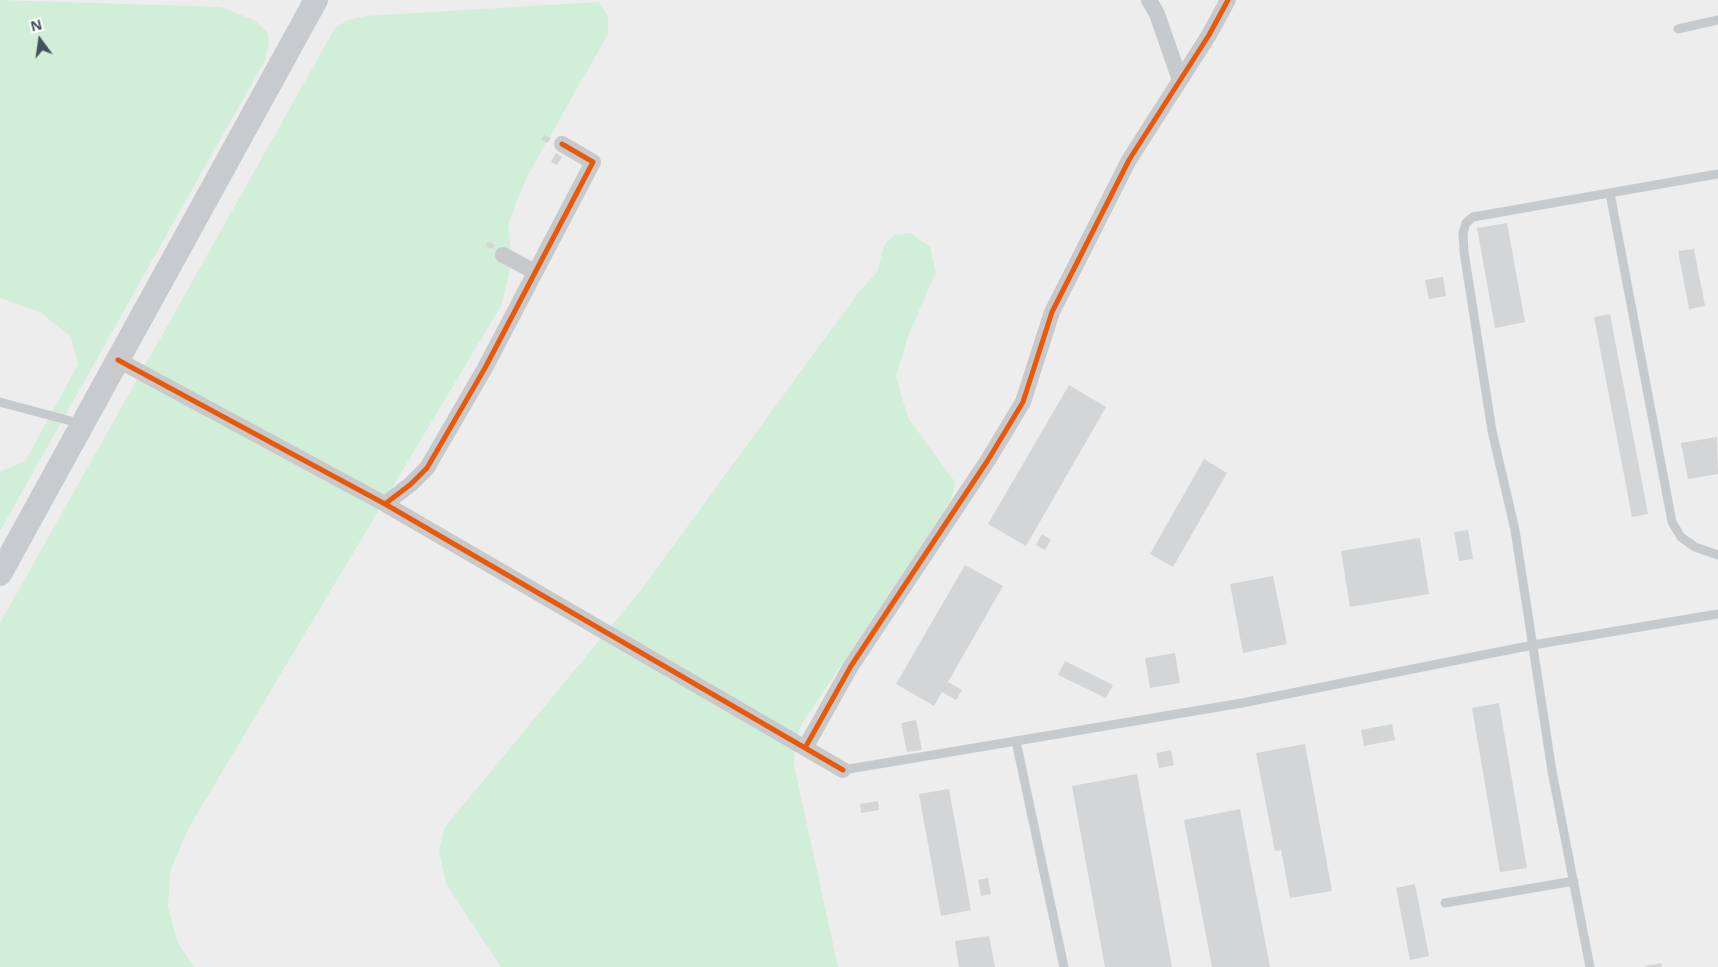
<!DOCTYPE html>
<style>
body{margin:0}
#map{position:relative;width:1718px;height:967px;overflow:hidden;background:#eeeded;font-family:"Noto Sans",sans-serif}
canvas{display:block}
.north{position:absolute;left:15px;top:15px;width:50px;height:50px;-webkit-text-stroke:4px #fff;paint-order:stroke;rotate:346deg;font-size:14px;font-weight:700;line-height:20px;text-align:center;color:#445259}
.north::after{content:'';display:block;margin:auto;width:18px;height:22px;background:#445259;clip-path:polygon(50% 0,100% 100%,50% 72%,0 100%)}
</style>
<div id="map">
<canvas width="1718" height="967"></canvas>
<div class="north">N</div>
</div>
<script>
const g = document.querySelector('canvas').getContext('2d');
g.lineJoin = 'round';
function paint(path, color) {
  g.fillStyle = color;
  g.fill(path, 'evenodd');
}
function toPath(rows) {
  const path = new Path2D();
  for (const r of rows) {
    path.moveTo(r[0], r[1]);
    for (let i = 2; i < r.length; i += 2) path.lineTo(r[i], r[i + 1]);
  }
  return path;
}
function strokePath(path, color, width, dash) {
  g.strokeStyle = color;
  g.lineWidth = width;
  g.lineCap = dash ? 'butt' : 'round';
  g.setLineDash(dash || []);
  g.stroke(path);
}
const green = toPath([
 [0,0,221,7,254,20,268,33,269,44,265,60,0,531,0,472,26,460,78,364,71,337,40,312,0,298],
 [599,2,608,16,608,34,529,173,519,195,508,225,512,259,502,304,188,829,170,872,168,907,178,943,194,967,0,967,0,623,335,28,348,20,365,16],
 [911,233,930,247,936,272,909,334,896,376,908,418,955,482,951,499,939,519,802,724,795,738,794,765,838,967,501,967,446,884,439,851,444,828,641,590,858,293,877,272,884,245,895,235]
]);
const building = toPath([
 [544,135,551,138,548,143,541,139],
 [556,153,562,157,557,165,551,162],
 [1507,223,1525,322,1495,328,1477,228],
 [488,241,495,245,492,249,486,246],
 [1694,249,1705,306,1689,309,1678,251],
 [1443,277,1446,296,1429,299,1425,280],
 [1610,314,1648,514,1632,517,1594,317],
 [1069,385,1106,407,1026,546,988,524],
 [1717,437,1718,474,1688,479,1681,443],
 [1204,459,1227,473,1173,567,1150,554],
 [1468,530,1473,559,1459,561,1454,532],
 [1042,534,1051,540,1045,550,1036,545],
 [1420,538,1429,594,1350,607,1341,551],
 [965,565,1003,586,948,682,962,690,956,700,942,692,934,706,896,684],
 [1273,576,1287,644,1243,653,1230,584],
 [1175,653,1180,683,1150,688,1145,658],
 [1065,661,1113,685,1106,698,1058,675],
 [1499,703,1527,868,1500,872,1472,708],
 [916,720,922,750,907,752,901,723],
 [1392,724,1395,740,1364,746,1361,730],
 [1305,744,1332,891,1290,898,1281,850,1275,851,1256,753],
 [1171,750,1174,765,1159,768,1156,753],
 [1137,774,1172,967,1105,967,1072,786],
 [949,789,971,910,941,916,919,794],
 [878,801,879,810,861,813,860,804],
 [1240,809,1270,967,1212,967,1184,820],
 [988,878,991,894,981,896,978,880],
 [1415,884,1429,956,1410,960,1396,888],
 [989,936,995,967,959,967,955,941],
 [1661,963,1662,967,1645,967,1645,966]
]);
const service = toPath([
 [1678,29,1718,20],
 [1610,193,1672,522,1681,537,1695,547,1718,555],
 [0,402,82,424],
 [1016,741,1064,967],
 [843,770,1242,703,1533,645,1718,614],
 [1445,903,1574,881],
 [1590,967,1552,771,1515,530,1492,431,1464,252,1463,233,1466,223,1473,217,1718,174]
]);
const minor = toPath([
 [1149,0,1157,14,1180,80],
 [503,255,535,272],
 [118,360,385,504,843,770],
 [385,504,411,484,427,468,485,368,593,162,562,144],
 [805,748,851,666,988,460,1023,402,1052,312,1129,160,1209,35,1228,0]
]);
const secondary = toPath([
 [0,574,316,0]
]);
const cycleway = toPath([
 [118,360,385,504,843,770],
 [385,504,411,484,427,468,485,368,593,162,562,144],
 [805,748,851,666,988,460,1023,402,1052,312,1129,160,1209,35,1228,0]
]);
paint(green, '#d1eed9');
paint(building, '#d4d5d6');
strokePath(service, '#c7cacc', 9);
strokePath(minor, '#c7cacc', 16);
strokePath(secondary, '#c7cbce', 24);
strokePath(cycleway, '#e8590c', 5);
</script>
